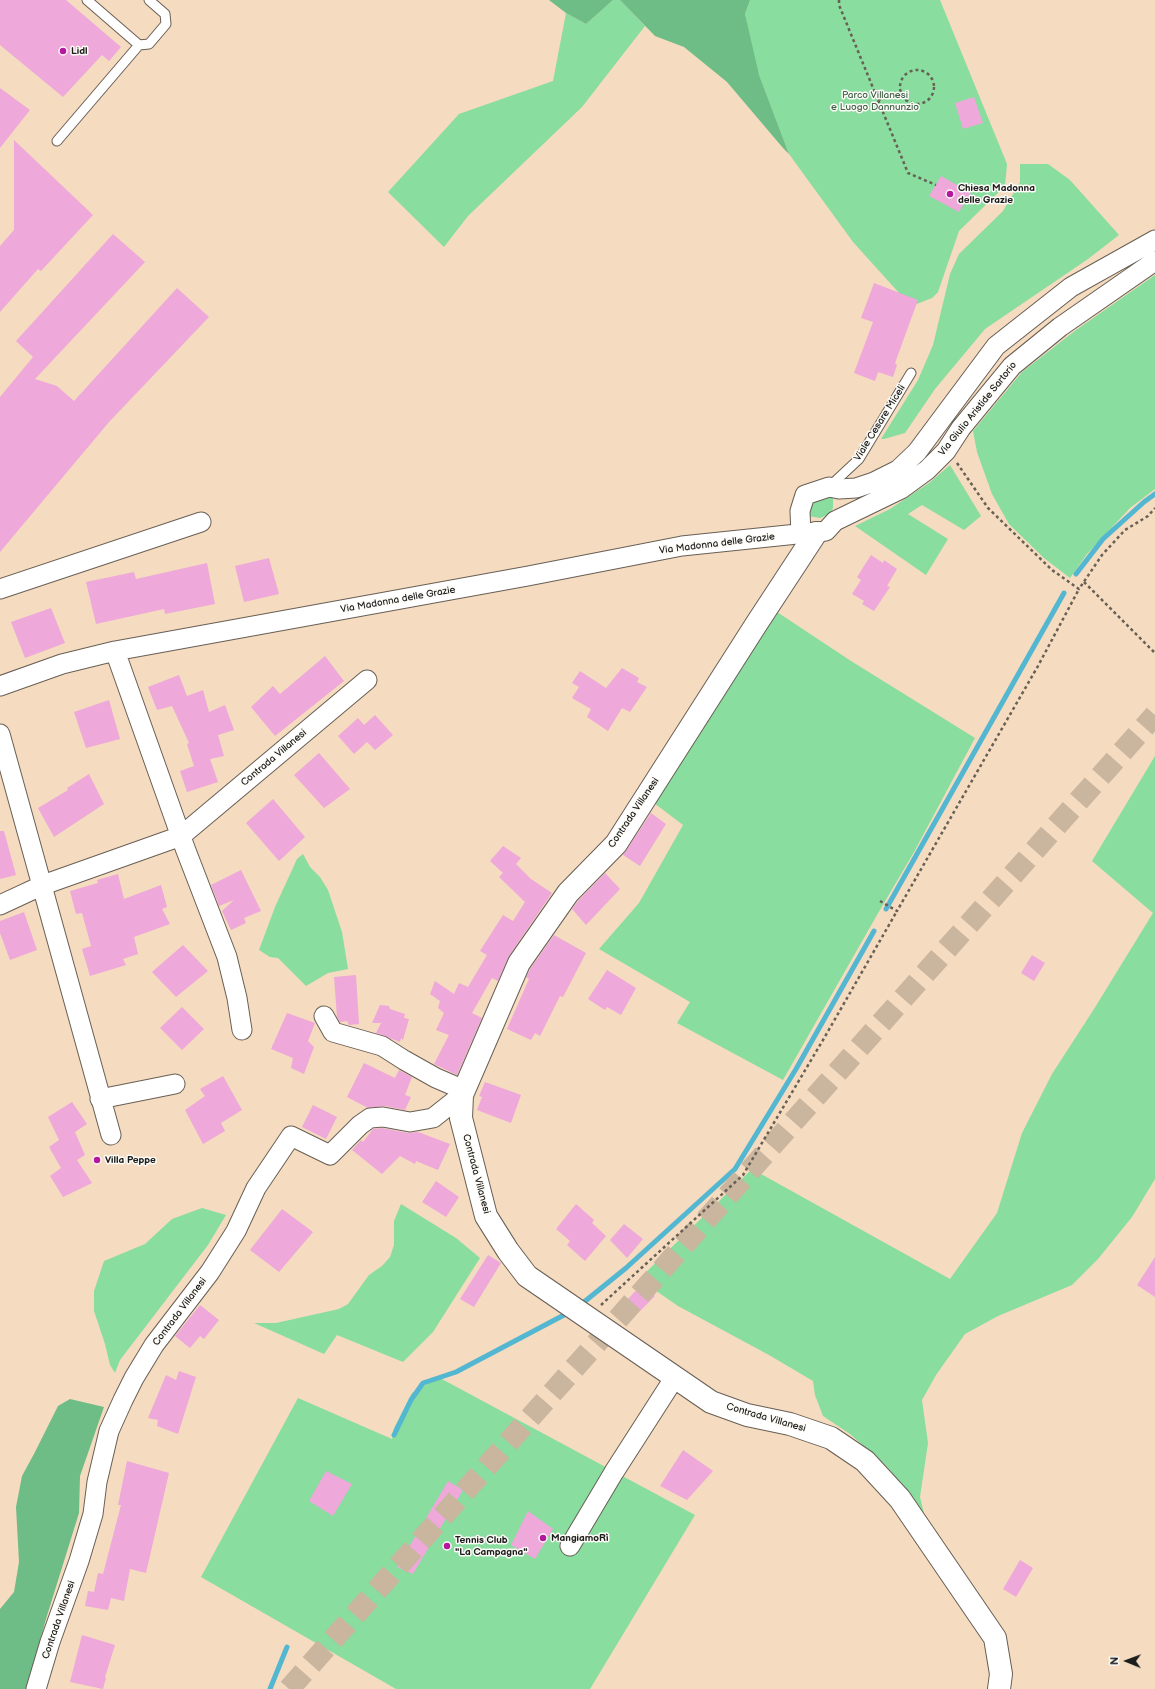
<!DOCTYPE html>
<meta charset="utf-8">
<style>
body{margin:0}
#map{position:relative;width:1155px;height:1689px;overflow:hidden;background:#f5dbbf;font-family:"Balsamiq Sans",sans-serif}
canvas{display:block}
.north{position:absolute;left:1107px;top:1641px;width:40px;height:40px;-webkit-text-stroke:3px #fdfcf7;paint-order:stroke;rotate:271deg;font-size:11px;font-weight:700;line-height:16px;text-align:center;color:#1c1c1c}
.north::after{content:'';display:block;margin:auto;width:14px;height:18px;background:#1c1c1c;clip-path:polygon(50% 0,100% 100%,50% 72%,0 100%)}
</style>
<div id="map">
<canvas width="1155" height="1689"></canvas>
<div class="north">N</div>
</div>
<script>
const g = document.querySelector('canvas').getContext('2d');
g.lineJoin = 'round';
function paint(path, color) {
  g.fillStyle = color;
  g.fill(path, 'evenodd');
}
function toPath(rows) {
  const path = new Path2D();
  for (const r of rows) {
    if (r.length === 3) {
      path.moveTo(r[0] + r[2], r[1]);
      path.arc(r[0], r[1], r[2], 0, 2 * Math.PI);
      continue;
    }
    path.moveTo(r[0], r[1]);
    for (let i = 2; i < r.length; i += 2) path.lineTo(r[i], r[i + 1]);
  }
  return path;
}
function strokePath(path, color, width, dash) {
  g.strokeStyle = color;
  g.lineWidth = width;
  g.lineCap = dash ? 'butt' : 'round';
  g.setLineDash(dash || []);
  g.stroke(path);
}
function write(font, color, halo, rows, align = 'center') {
  g.font = font + ' "Balsamiq Sans",sans-serif';
  g.lineWidth = 3;
  g.setLineDash([]);
  g.textBaseline = 'middle';
  g.strokeStyle = halo;
  g.fillStyle = color;
  for (const [text, x, y, turn = 0] of rows) {
    g.save();
    g.translate(x, y);
    g.rotate((+turn || 0) * Math.PI / 180);
    g.textAlign = isNaN(turn) ? turn : align;
    if (halo) g.strokeText(text, 0, 0);
    g.fillText(text, 0, 0);
    g.restore();
  }
}
const green = toPath([
 [613,0,620,0,645,26,582,107,468,216,444,247,388,192,459,114,553,81,566,13,586,24],
 [750,0,940,0,1007,164,1005,186,959,231,938,292,932,298,914,305,909,304,853,242,789,154,755,65,745,14],
 [1020,164,1048,164,1070,180,1119,235,1088,259,985,329,935,389,905,433,884,439,881,439,918,380,933,345,950,274,959,254,1003,211,1020,182],
 [1155,275,1155,489,1130,508,1087,554,1070,578,1044,558,1009,524,992,494,977,452,973,431,1022,372,1076,330],
 [950,465,981,516,964,530,922,505,908,514,948,539,926,575,855,526,890,509,929,483],
 [833,496,833,508,830,514,820,518,808,516,808,499],
 [777,612,851,661,975,738,914,852,877,915,783,1080,677,1023,690,1002,599,949,639,903,683,825,654,803],
 [1155,756,1155,1179,1132,1217,1098,1259,1072,1285,998,1316,965,1334,936,1375,922,1400,928,1443,920,1497,929,1534,901,1483,885,1465,850,1434,823,1416,815,1395,813,1381,769,1355,678,1306,639,1279,752,1169,950,1279,997,1213,1022,1133,1052,1074,1094,1009,1153,913,1092,861],
 [303,854,310,867,320,877,328,890,342,932,348,969,328,973,306,986,278,958,270,957,259,950,275,907,297,859],
 [401,1204,456,1238,480,1258,433,1332,403,1362,337,1335,324,1354,254,1323,276,1323,339,1309,348,1304,369,1275,382,1266,390,1257,394,1245,394,1221],
 [202,1208,226,1215,208,1245,120,1360,115,1373,110,1365,105,1344,94,1311,94,1291,104,1261,145,1244,172,1219],
 [438,1377,695,1515,590,1689,396,1689,201,1577,298,1398,392,1439,394,1428,412,1393]
]);
const forest = toPath([
 [549,0,613,0,586,24,566,13],
 [620,0,750,0,745,14,759,75,789,154,783,148,727,82,684,47,655,36],
 [70,1399,104,1407,80,1476,79,1513,46,1619,30,1677,29,1689,0,1689,0,1609,14,1592,19,1562,16,1507,22,1476,35,1452,58,1406]
]);
const stream = toPath([
 [1076,574,1103,539,1144,502,1155,494],
 [886,909,1064,593],
 [584,1302,626,1268,735,1169,796,1069,874,931],
 [394,1435,411,1400,423,1383,456,1372,564,1315],
 [270,1689,287,1647]
]);
const building = toPath([
 [0,0,66,0,121,47,109,61,102,55,63,97,0,45],
 [0,88,30,110,0,148],
 [974,97,983,123,963,129,955,103],
 [14,140,93,215,41,271,38,269,0,312,0,246,14,230],
 [941,176,971,193,959,212,929,196],
 [113,234,145,262,35,379,57,386,74,401,177,288,209,317,109,422,0,552,0,397,33,357,16,341],
 [874,283,918,300,895,363,897,365,893,377,878,372,875,381,854,373,873,322,861,318],
 [871,555,883,563,884,560,897,569,887,586,890,587,874,611,862,604,864,601,852,594,861,580,857,577],
 [269,558,279,594,244,602,235,566],
 [207,563,215,604,165,614,164,609,96,624,86,582,134,572,136,579],
 [51,608,65,643,25,658,11,622],
 [325,656,344,681,275,736,251,707,273,686,280,694],
 [622,668,639,678,637,682,647,687,630,712,622,708,608,731,587,717,591,709,572,698,579,687,572,683,580,671,606,688],
 [179,675,187,696,203,690,209,712,225,705,234,730,218,735,224,756,210,759,218,782,187,792,180,771,194,766,187,744,189,743,172,706,157,710,148,687],
 [109,700,120,739,86,748,74,712],
 [375,715,393,735,375,750,367,742,354,754,338,736,358,718,364,725],
 [319,753,350,789,324,808,294,775],
 [89,774,104,804,54,837,38,808,68,790,67,788],
 [273,799,305,837,279,861,246,823],
 [651,813,666,824,640,866,623,855],
 [0,831,4,831,16,875,0,879],
 [503,846,521,858,516,864,531,879,552,893,509,956,498,981,492,978,472,1013,482,1018,457,1075,434,1064,449,1035,436,1030,444,1013,438,1008,440,1001,430,994,435,981,454,994,459,983,468,987,487,955,480,951,503,915,513,921,525,902,499,877,503,873,490,861],
 [241,870,261,911,244,918,246,923,231,930,222,911,234,900,219,906,211,885],
 [605,873,620,889,586,925,572,909,578,901],
 [118,874,124,899,161,885,167,907,162,909,170,924,134,937,138,954,123,959,126,965,90,976,82,949,91,946,82,913,76,914,70,891,98,883,97,880],
 [24,912,37,950,10,960,0,933,0,921],
 [554,935,586,953,563,997,560,996,540,1036,535,1033,531,1040,507,1029,529,979,526,977,530,969],
 [183,945,208,971,176,997,152,972],
 [1032,955,1045,963,1034,981,1021,973],
 [607,970,636,988,621,1015,607,1007,605,1010,588,999],
 [356,975,359,1024,349,1025,347,1021,340,1022,337,1017,334,977],
 [380,1005,389,1006,390,1009,405,1014,404,1018,409,1019,403,1040,401,1038,400,1042,376,1033,381,1023,372,1023],
 [182,1007,204,1029,182,1050,160,1028],
 [287,1013,315,1023,308,1041,314,1047,304,1074,291,1068,293,1058,271,1049],
 [364,1063,395,1078,399,1070,412,1077,405,1095,411,1097,405,1110,385,1106,368,1108,347,1097],
 [223,1076,242,1110,221,1123,225,1131,203,1144,185,1110,205,1096,200,1089],
 [485,1082,521,1095,511,1123,477,1110,482,1097,479,1096],
 [72,1102,87,1124,75,1132,85,1155,77,1160,92,1183,63,1197,50,1176,61,1168,49,1147,59,1140,48,1117],
 [313,1105,337,1117,326,1139,302,1127],
 [382,1128,408,1133,418,1132,450,1144,438,1170,416,1161,415,1164,400,1156,382,1174,352,1150,361,1140,363,1142,373,1129],
 [436,1181,459,1197,446,1217,422,1202],
 [576,1204,594,1220,592,1223,606,1236,585,1261,567,1245,570,1241,556,1229],
 [282,1209,313,1232,279,1272,250,1250],
 [624,1224,643,1239,627,1258,610,1240],
 [488,1255,501,1263,474,1307,460,1299],
 [1155,1257,1155,1297,1137,1285],
 [641,1285,655,1296,640,1311,627,1300],
 [200,1305,219,1320,204,1339,200,1336,190,1348,175,1336],
 [179,1371,196,1377,178,1434,157,1426,158,1420,148,1418,166,1375,176,1380],
 [683,1450,713,1471,687,1500,660,1486],
 [127,1461,169,1473,146,1573,130,1569,124,1601,111,1598,108,1610,85,1606,88,1591,94,1592,98,1573,103,1574,121,1505,118,1505],
 [326,1471,352,1484,333,1516,309,1501],
 [448,1481,463,1490,413,1574,397,1567],
 [528,1511,553,1529,535,1559,511,1545],
 [1020,1560,1033,1568,1016,1597,1003,1589],
 [82,1635,115,1645,105,1677,106,1678,103,1689,70,1682]
]);
const trunkTunnel = toPath([
 [289,1689,1155,715]
]);
const path = toPath([
 [839,0,839,5,908,173,936,185],
 [917,87,17],
 [878,100,901,92],
 [957,463,988,508,1052,570,1079,589,1102,555,1125,530,1148,516,1155,508],
 [1084,582,1155,653],
 [880,901,897,911,1038,666,1079,589],
 [601,1305,743,1175,823,1040,897,911]
]);
const service = toPath([
 [87,0,139,45,149,44,166,24,165,14,149,0],
 [57,141,139,45],
 [829,487,859,459,911,373]
]);
const minor = toPath([
 [801,535,800,511,805,495,829,487,839,489,856,488,874,482,898,470,917,452,996,346,1071,287,1155,240],
 [0,589,201,522],
 [115,651,185,848,227,957,237,998,242,1030],
 [0,686,62,664,115,651,528,576,682,546,826,531,835,521,901,489,927,470,946,451,961,428,1012,366,1060,327,1155,261],
 [0,734,111,1135],
 [0,905,43,885,181,836,367,680],
 [324,1016,333,1032,382,1046,404,1060,436,1078,464,1090],
 [100,1099,175,1084],
 [570,1546,614,1472,675,1377],
 [36,1689,50,1642,79,1561,93,1514,97,1482,109,1431,123,1400,134,1378,154,1345,210,1272,236,1231,256,1188,291,1136,330,1155,360,1125,370,1118,383,1117,410,1122,433,1118,462,1095]
]);
const tertiary = toPath([
 [816,533,757,623,616,844,568,893,519,963,462,1095,461,1118,486,1216,508,1251,527,1276,711,1402,747,1415,790,1424,831,1438,865,1461,900,1499,995,1638,1001,1674,999,1689]
]);
const markers = [
 [63,51,4,"#b5179e"],
 [950,194,4,"#b5179e"],
 [97,1160,4,"#b5179e"],
 [543,1538,4,"#b5179e"],
 [447,1546,4,"#b5179e"]
];
const poiNames = [
 ["Lidl",71,51],
 ["Chiesa Madonna",958,188],
 ["delle Grazie",958,200],
 ["Villa Peppe",105,1160],
 ["MangiamoRì",551,1538],
 ["Tennis Club",455,1540],
 ["\"La Campagna\"",455,1552]
];
const parkNames = [
 ["Parco Villanesi",875,95],
 ["e Luogo Dannunzio",875,107]
];
const streetNames = [
 ["Via Giulio Aristide Sartorio",978,409,-51],
 ["Viale Cesare Miceli",880,423,-58],
 ["Via Madonna delle Grazie",717,544,-7],
 ["Via Madonna delle Grazie",398,600,-10],
 ["Contrada Villanesi",274,758,-40],
 ["Contrada Villanesi",634,813,-56],
 ["Contrada Villanesi",476,1174,75],
 ["Contrada Villanesi",180,1312,-53],
 ["Contrada Villanesi",766,1418,16],
 ["Contrada Villanesi",59,1620,-71]
];
paint(green, '#88dd9f');
paint(forest, '#6ebc86');
strokePath(stream, '#53b7d1', 5);
paint(building, '#eea8da');
strokePath(trunkTunnel, '#cab59e', 22, [22, 11]);
strokePath(service, '#685f55', 11);
strokePath(minor, '#685f55', 21);
strokePath(tertiary, '#685f55', 24);
strokePath(path, '#685f55', 2.5, [3, 3]);
strokePath(service, '#fff', 9);
strokePath(minor, '#fff', 19);
strokePath(tertiary, '#fff', 22);
for (const [x, y, r, color] of markers) {
  const dot = new Path2D();
  dot.arc(x, y, r, 0, 2 * Math.PI);
  g.fillStyle = color;
  g.fill(dot);
  strokePath(dot, '#fdfcf7', 1.5);
}
write('bold 10px', '#1c1c1c', '#fdfcf7', poiNames, 'left');
write('10px', '#42604a', '#fdfcf7', parkNames);
write('10px', '#1c1c1c', '#fdfcf7', streetNames);
</script>
